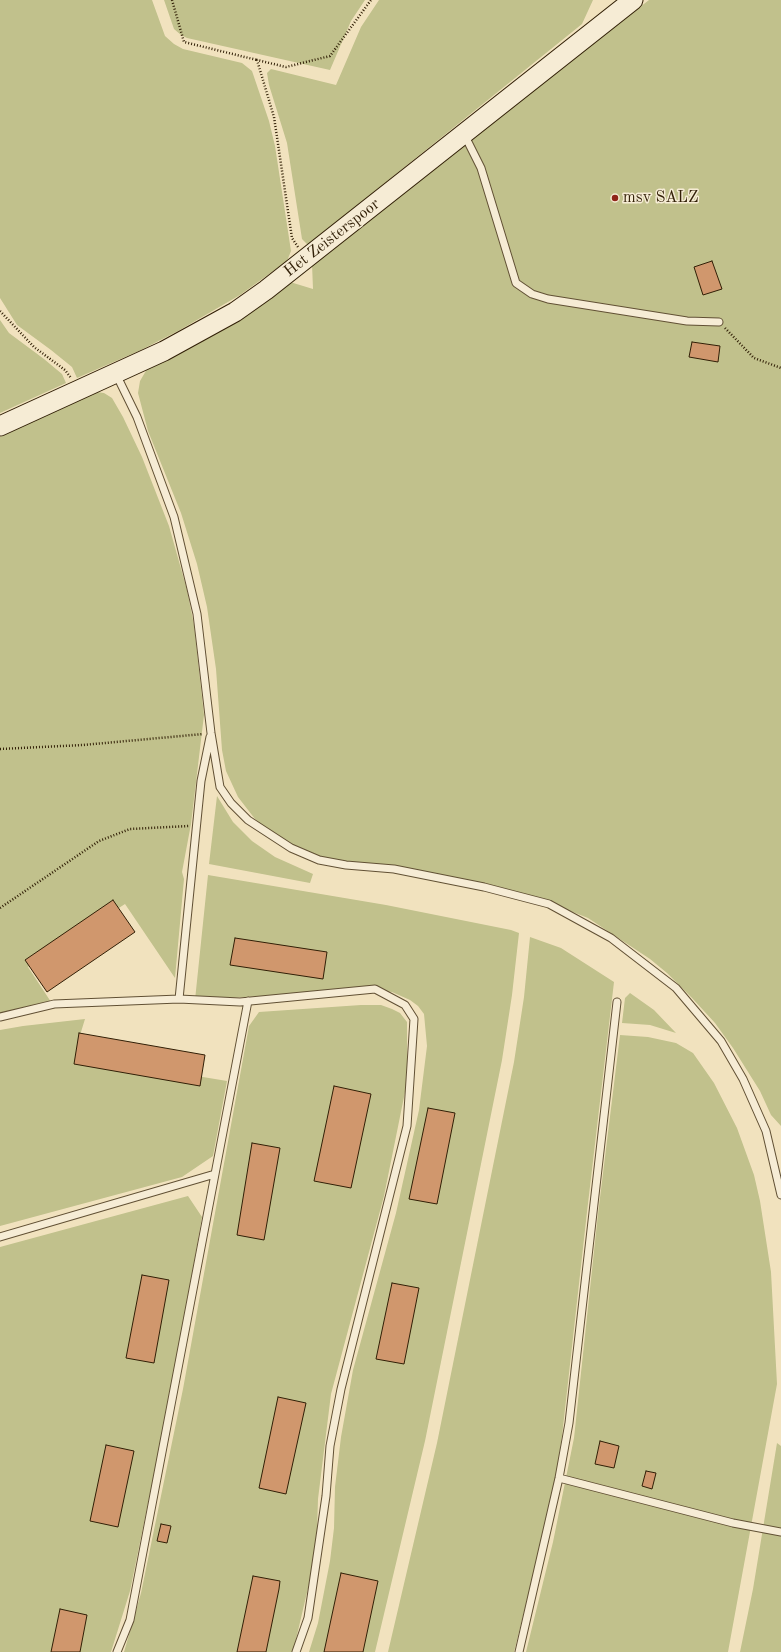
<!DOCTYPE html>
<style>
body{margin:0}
canvas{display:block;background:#f1e2be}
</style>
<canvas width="781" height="1652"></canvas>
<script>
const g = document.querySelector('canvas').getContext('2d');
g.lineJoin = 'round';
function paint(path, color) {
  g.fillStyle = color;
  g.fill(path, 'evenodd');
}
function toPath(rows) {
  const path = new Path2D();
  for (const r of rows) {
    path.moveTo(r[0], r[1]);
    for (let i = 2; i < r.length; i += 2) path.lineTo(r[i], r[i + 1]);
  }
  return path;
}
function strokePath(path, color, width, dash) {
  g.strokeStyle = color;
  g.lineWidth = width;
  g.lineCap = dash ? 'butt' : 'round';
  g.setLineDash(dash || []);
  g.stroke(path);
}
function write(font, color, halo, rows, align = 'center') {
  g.font = font + ' "Old Standard TT",serif';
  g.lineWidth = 3;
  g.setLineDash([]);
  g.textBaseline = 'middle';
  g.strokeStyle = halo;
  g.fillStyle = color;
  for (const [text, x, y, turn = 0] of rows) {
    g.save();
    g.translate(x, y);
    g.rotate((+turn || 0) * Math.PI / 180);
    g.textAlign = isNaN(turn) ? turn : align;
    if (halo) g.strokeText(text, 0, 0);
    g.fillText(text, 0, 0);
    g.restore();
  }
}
const green = toPath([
 [0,0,152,0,165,36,174,44,183,49,242,63,252,71,269,121,275,146,291,251,287,261,240,295,178,331,141,350,77,378,72,367,51,350,17,325,0,298],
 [164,0,365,0,351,21,330,70,187,38,181,35,174,29],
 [379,0,593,0,582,24,308,245,302,239,287,143,269,85,267,73,271,69,336,85,361,27],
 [649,0,781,0,781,1126,771,1115,760,1091,733,1048,715,1023,692,998,667,973,650,959,588,918,550,903,518,894,351,865,314,855,283,843,255,819,238,797,226,771,222,750,216,669,207,607,197,564,181,513,148,431,138,393,140,381,147,369,213,335,290,282,313,289,312,264],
 [0,320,9,333,44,359,62,374,66,383,0,413],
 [97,392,104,393,112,398,123,417,142,457,169,526,187,590,194,625,204,715,191,824,182,872,184,879,175,978,125,904,28,967,53,1005,0,1015,0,437],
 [217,796,233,822,252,841,275,857,313,874,310,883,209,864],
 [208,875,386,905,511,930,519,933,512,995,502,1060,425,1441,375,1652,309,1652,318,1623,330,1561,334,1528,335,1487,341,1437,353,1370,396,1213,419,1110,427,1046,424,1014,418,1006,410,1000,392,992,363,990,195,1000],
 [530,937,561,948,614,982,587,1212,562,1436,556,1475,542,1539,514,1652,388,1652,437,1443,514,1062,524,997],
 [630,993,654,1010,676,1033,650,1025,622,1023,625,998],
 [361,1005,381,1005,392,1009,400,1013,407,1022,407,1082,384,1196,331,1394,318,1499,317,1531,313,1567,293,1652,124,1652,141,1593,183,1389,249,1026,259,1012],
 [85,1019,81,1032,77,1056,227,1081,213,1156,182,1177,0,1226,0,1030,23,1026],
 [620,1035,648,1037,676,1043,693,1053,714,1083,737,1128,754,1175,760,1201,771,1272,777,1384,728,1652,526,1652,553,1542,574,1438,598,1214],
 [188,1196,202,1217,172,1386,130,1591,111,1652,0,1652,0,1247],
 [777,1443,781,1446,781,1652,740,1652,753,1589]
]);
const building = toPath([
 [712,261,722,289,703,295,694,267,712,261],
 [692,342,720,346,718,362,689,357,692,342],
 [113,900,135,932,47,992,25,960,113,900],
 [235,938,327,952,323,979,230,965,235,938],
 [79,1033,205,1055,200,1086,74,1064,79,1033],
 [334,1086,371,1094,351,1188,314,1181,334,1086],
 [428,1108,455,1113,437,1204,409,1199,428,1108],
 [252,1143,280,1148,264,1240,237,1235,252,1143],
 [142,1275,169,1280,154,1363,126,1358,142,1275],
 [392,1283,419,1288,404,1364,376,1359,392,1283],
 [278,1397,306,1403,286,1494,259,1488,278,1397],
 [600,1441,619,1446,614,1468,595,1464,600,1441],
 [106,1445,134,1451,118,1527,90,1521,106,1445],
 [646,1471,656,1473,652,1489,642,1486,646,1471],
 [161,1524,171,1526,167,1543,157,1541,161,1524],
 [341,1573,378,1581,363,1652,324,1652,341,1573],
 [253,1576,280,1581,279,1589,266,1652,237,1652,253,1576],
 [60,1609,87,1615,80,1652,51,1652,60,1609]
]);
const path = toPath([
 [172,0,184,42,257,60],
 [298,247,292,238,274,117,257,60,286,67,330,56,371,0],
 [0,311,34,347,65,370,71,378],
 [725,328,754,358,781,368],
 [0,749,83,745,203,734],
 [0,908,99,841,130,829,189,826]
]);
const lane = toPath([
 [464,134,481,168,516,283,532,294,548,299,687,321,719,322],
 [116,374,137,417,174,517,197,614,211,733,220,787,231,803,248,820,291,848,319,860,346,865,394,869,484,887,549,904,611,938,676,988,721,1041,743,1079,766,1131,781,1195],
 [179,999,201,781,210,737],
 [0,1017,54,1004,179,999,240,1002,375,989,405,1005,414,1019,407,1126,341,1389,330,1446,326,1496,308,1618,296,1652],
 [0,1237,215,1174],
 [559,1478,733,1523,781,1532],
 [117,1652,130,1620,248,1001],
 [519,1652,559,1478,569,1423,617,1002]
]);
const secondary = toPath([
 [0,426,164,351,235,312,266,290,633,0]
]);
const markers = [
 [615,198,4,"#8f2418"]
];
const poiNames = [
 ["msv SALZ",623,198]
];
const streetNames = [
 ["Het Zeisterspoor",332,238,-38]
];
paint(green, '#c1c18c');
paint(building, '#d0976d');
strokePath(building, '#311f06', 1);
strokePath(lane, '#615034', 9);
strokePath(secondary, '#311f06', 21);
strokePath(path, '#311f06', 2.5, [1, 2]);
strokePath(lane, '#f6ecd5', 7);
strokePath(secondary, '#f6ecd5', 19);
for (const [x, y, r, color] of markers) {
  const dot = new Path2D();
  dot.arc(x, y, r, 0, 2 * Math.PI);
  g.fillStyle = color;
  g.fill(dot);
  strokePath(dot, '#f6ecd5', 1.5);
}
write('16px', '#311f06', '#f6ecd5', poiNames, 'left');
write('16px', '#311f06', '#f6ecd5', streetNames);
</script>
